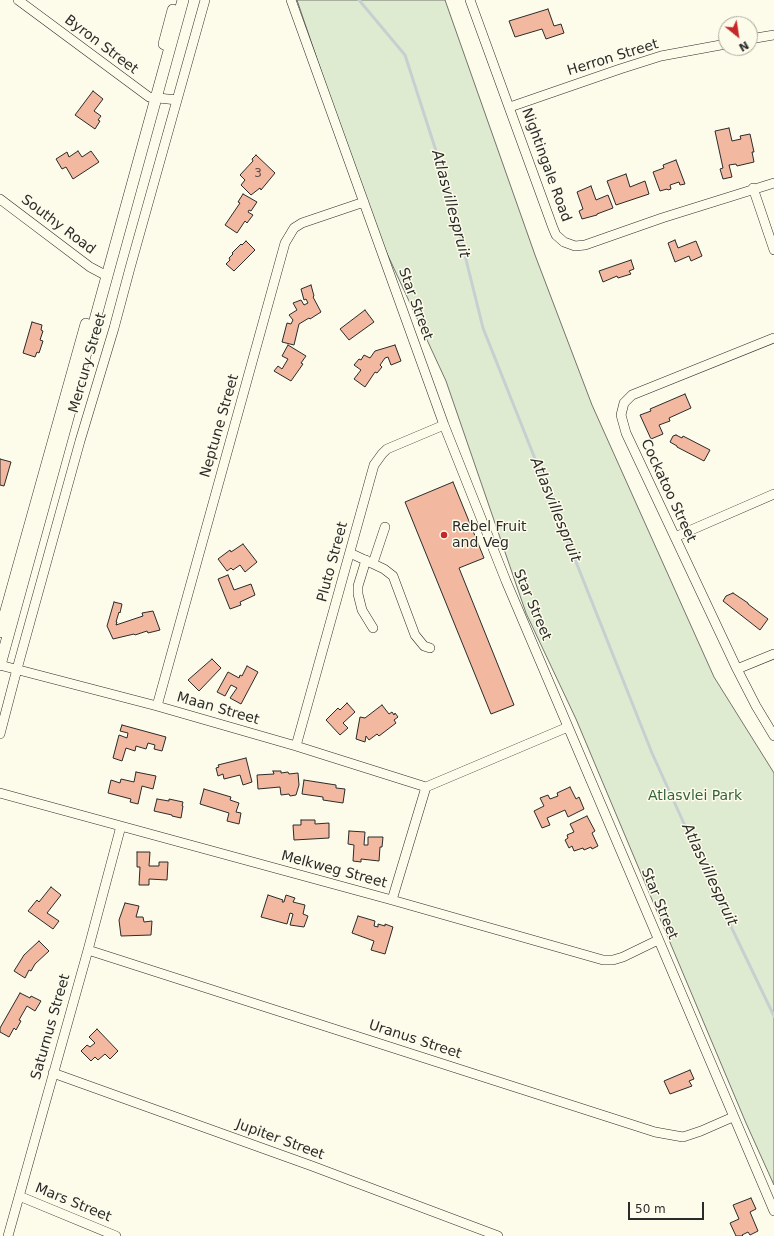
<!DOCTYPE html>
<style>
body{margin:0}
#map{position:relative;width:774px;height:1236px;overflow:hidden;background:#fdfbea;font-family:"DejaVu Sans",sans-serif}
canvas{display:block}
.north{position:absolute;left:718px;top:16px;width:40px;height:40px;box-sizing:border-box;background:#fdfbea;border:1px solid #a9a89e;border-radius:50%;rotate:150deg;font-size:11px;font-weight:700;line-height:16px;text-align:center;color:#2b2b2b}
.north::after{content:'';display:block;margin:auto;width:14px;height:18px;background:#c62828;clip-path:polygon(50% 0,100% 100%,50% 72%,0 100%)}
.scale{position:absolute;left:628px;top:1202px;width:76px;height:18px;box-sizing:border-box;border:2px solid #2b2b2b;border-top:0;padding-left:5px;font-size:12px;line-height:14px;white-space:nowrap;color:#2b2b2b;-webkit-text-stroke:3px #fdfbea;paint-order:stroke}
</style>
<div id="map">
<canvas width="774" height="1236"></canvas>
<div class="north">N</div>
<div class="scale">50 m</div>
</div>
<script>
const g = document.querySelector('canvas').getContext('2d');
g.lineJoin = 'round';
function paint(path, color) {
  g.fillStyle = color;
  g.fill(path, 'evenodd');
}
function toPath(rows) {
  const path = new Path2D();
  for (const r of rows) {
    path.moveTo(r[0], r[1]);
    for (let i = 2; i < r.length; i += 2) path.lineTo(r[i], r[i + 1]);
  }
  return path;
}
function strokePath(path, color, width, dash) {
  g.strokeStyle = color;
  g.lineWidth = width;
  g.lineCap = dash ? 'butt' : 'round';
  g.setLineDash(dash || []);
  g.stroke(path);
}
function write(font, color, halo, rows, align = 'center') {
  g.font = font + ' "DejaVu Sans",sans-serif';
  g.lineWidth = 3;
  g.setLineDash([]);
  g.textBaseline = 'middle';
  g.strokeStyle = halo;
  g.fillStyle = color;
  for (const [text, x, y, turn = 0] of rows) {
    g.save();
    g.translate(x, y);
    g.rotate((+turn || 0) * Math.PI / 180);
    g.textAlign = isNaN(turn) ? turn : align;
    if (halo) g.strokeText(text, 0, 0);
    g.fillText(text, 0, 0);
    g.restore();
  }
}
const green = toPath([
 [297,0,445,0,535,255,592,405,714,677,774,773,774,1185,746,1123,576,719,526,613,446,381,372,221,297,0]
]);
const stream = toPath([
 [359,0,405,55,449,191,483,328,652,753,725,914,774,1016]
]);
const building = toPath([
 [548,9,554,26,561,24,564,33,546,39,542,29,515,37,509,21,548,9],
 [93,91,103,99,94,111,101,116,98,120,100,121,95,129,75,115,93,91],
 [729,128,732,141,741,139,740,136,750,134,754,152,752,152,754,162,737,166,736,164,729,165,732,177,723,179,720,169,723,168,715,131,729,128],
 [78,151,82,157,91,151,99,162,73,179,66,167,62,169,56,159,67,152,69,157,78,151],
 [256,155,275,173,261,190,260,188,251,195,241,185,245,180,240,175,253,161,252,159,256,155],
 [676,160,685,184,680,185,679,182,670,185,671,189,668,190,667,189,660,191,653,172,664,168,663,165,676,160],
 [626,174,630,187,645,181,649,194,616,205,607,181,626,174],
 [591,186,596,200,608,195,613,208,597,214,597,215,582,219,579,211,583,209,577,192,591,186],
 [243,194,257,202,251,211,249,210,248,212,253,215,247,223,245,221,237,233,225,225,240,203,238,202,243,194],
 [675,240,678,248,696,241,702,256,691,261,689,256,675,262,668,243,675,240],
 [246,241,255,250,234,271,226,264,230,260,229,258,233,254,232,253,241,244,242,245,246,241],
 [631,260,634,269,629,271,631,274,618,278,617,276,603,282,599,271,631,260],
 [311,285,314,296,313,297,321,312,310,319,309,318,299,324,294,345,282,342,287,323,291,324,293,320,289,315,297,310,293,303,301,300,304,305,308,303,306,299,304,300,301,289,311,285],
 [365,310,374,322,349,340,340,329,365,310],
 [32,322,42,325,41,330,43,331,40,340,43,341,39,353,37,352,35,357,23,353,32,322],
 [288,345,306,356,301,363,303,364,291,381,274,371,278,366,282,369,288,359,282,356,288,345],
 [395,345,401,361,391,365,388,357,385,358,380,365,382,367,377,373,375,372,365,387,354,379,361,370,354,365,359,359,361,360,364,355,370,358,375,351,395,345],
 [685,394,691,408,669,418,670,421,659,425,663,434,651,439,640,415,651,411,650,409,685,394],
 [676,435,682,438,683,436,710,450,704,461,677,447,677,446,670,442,673,436,676,435],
 [0,459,11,462,4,486,0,485,0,459],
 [453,482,484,558,459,568,514,705,491,714,405,502,453,482],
 [243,544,257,562,245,572,240,565,233,570,231,568,227,571,218,559,230,550,231,552,243,544],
 [228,575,234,590,251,584,255,595,240,602,241,605,230,609,218,579,228,575],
 [733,593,748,603,748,604,768,619,760,630,723,601,726,596,733,593],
 [114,602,122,604,120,613,119,612,116,622,117,622,116,625,143,616,142,613,153,611,160,630,148,633,147,631,135,635,134,634,113,639,107,626,114,602],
 [212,659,221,668,199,691,188,680,212,659],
 [247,666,258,672,241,704,230,698,237,688,231,685,225,696,217,692,228,672,239,678,240,675,242,676,247,666],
 [347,703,355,712,343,723,348,728,340,735,326,720,338,708,340,710,347,703],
 [382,705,389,714,392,712,394,715,395,713,398,717,394,720,396,723,379,736,377,734,369,740,366,736,365,742,356,739,360,717,365,718,382,705],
 [122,725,166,737,162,751,154,749,155,745,148,743,146,749,136,746,135,751,126,748,122,761,113,758,119,735,127,738,128,733,120,731,122,725],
 [246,758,252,782,243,785,240,775,224,779,223,774,218,776,216,768,219,767,218,765,246,758],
 [273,771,281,771,281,773,288,772,289,774,298,773,299,785,296,795,290,796,289,794,281,795,280,787,258,789,257,775,274,774,273,771],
 [136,772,156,776,153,789,142,786,138,804,130,802,131,799,108,793,111,780,120,783,121,779,134,782,136,772],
 [304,780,336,785,336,788,345,789,343,803,323,800,323,797,302,794,304,780],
 [570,787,576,799,579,797,584,809,568,817,565,810,547,818,550,825,542,828,534,811,544,806,540,798,548,795,550,799,558,796,557,793,570,787],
 [204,789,231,797,230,800,239,803,236,812,241,813,239,824,227,821,229,813,200,804,204,789],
 [157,799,169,801,169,799,183,802,182,806,183,806,181,818,172,816,172,815,154,811,157,799],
 [587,816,595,831,592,833,598,846,592,849,591,847,584,850,583,848,574,851,572,846,569,848,565,840,568,838,567,835,574,832,570,824,587,816],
 [301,820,315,820,315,824,329,823,329,838,294,840,293,825,301,825,301,820],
 [349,831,365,832,364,845,368,845,368,837,383,837,382,847,380,847,379,861,361,859,361,862,353,861,354,845,348,844,349,831],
 [137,852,150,852,149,866,159,866,159,862,168,862,167,880,149,879,149,885,139,885,140,867,137,867,137,852],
 [51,887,61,895,47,913,59,921,53,929,28,911,37,900,39,902,51,887],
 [268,895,283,900,282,902,284,902,286,895,295,898,293,902,305,905,303,914,308,916,304,927,290,925,293,914,290,913,287,924,261,917,268,895],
 [125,903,139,906,136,917,143,917,144,922,152,921,151,935,121,936,119,920,125,903],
 [358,916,375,921,374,926,378,927,378,924,385,926,385,924,393,927,385,954,371,950,374,941,352,933,358,916],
 [39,941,49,951,35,964,31,971,29,970,25,978,14,971,24,955,39,941],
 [20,993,30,998,31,996,41,1001,35,1011,27,1006,19,1020,21,1021,16,1030,14,1028,9,1037,0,1032,0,1028,20,993],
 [97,1029,118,1051,110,1059,105,1054,98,1060,95,1057,91,1061,81,1051,87,1045,90,1047,95,1043,89,1037,97,1029],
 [690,1070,694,1079,689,1081,692,1086,670,1094,664,1081,690,1070],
 [751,1198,756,1209,750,1212,758,1231,750,1235,748,1232,742,1235,743,1236,736,1236,730,1223,739,1219,733,1205,751,1198]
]);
const minor = toPath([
 [18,0,149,97,177,100],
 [291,0,444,425,506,581,774,1211],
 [470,0,553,228,556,235,564,242,575,246,585,245,662,218,774,183],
 [750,39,774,35],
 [510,107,620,69,661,56,726,44],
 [753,188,774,250],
 [0,199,90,267,107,276],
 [774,338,632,395,624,403,621,415,626,433,737,669,756,706,774,736],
 [675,537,774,494],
 [350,553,384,569,393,576,415,635,424,646,430,648],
 [366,560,358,586,358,594,362,610,373,628],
 [373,563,385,527],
 [0,665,157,706,296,746,426,787,568,727],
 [737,669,774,654],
 [157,706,285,243,294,228,302,223,364,202],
 [0,734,17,669,80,441,114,328,130,268,205,0],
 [296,746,374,465,382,454,387,449,444,425],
 [0,793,392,900,603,960,613,960,623,957,658,940],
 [392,900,426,787],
 [88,950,655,1132,683,1137,701,1131,733,1117],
 [53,1073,312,1166,498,1236],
 [19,1196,116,1236],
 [8,1236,88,950,121,826]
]);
const tertiary = toPath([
 [164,44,173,10],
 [0,632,86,324],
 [0,665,183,0]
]);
const markers = [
 [444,535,4,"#c62828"]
];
const numberNames = [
 ["3",258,174]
];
const streetNames = [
 ["Byron Street",101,45,37],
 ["Herron Street",613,58,-17],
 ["Nightingale Road",546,165,70],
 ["Southy Road",58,225,37],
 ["Star Street",415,304,70],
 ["Mercury Street",88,363,-74],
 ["Neptune Street",220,426,-74],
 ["Cockatoo Street",668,491,65],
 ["Pluto Street",333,562,-75],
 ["Star Street",532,605,67],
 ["Maan Street",218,709,16],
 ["Melkweg Street",334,870,15],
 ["Star Street",659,904,68],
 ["Saturnus Street",51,1027,-74],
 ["Uranus Street",415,1040,18],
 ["Jupiter Street",280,1140,20],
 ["Mars Street",73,1203,22]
];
const poiNames = [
 ["Rebel Fruit",452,527],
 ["and Veg",452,543]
];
const parkNames = [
 ["Atlasvlei Park",695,796]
];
const waterNames = [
 ["Atlasvillespruit",450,204,75],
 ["Atlasvillespruit",555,510,68],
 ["Atlasvillespruit",709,875,65]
];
paint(green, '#deebd1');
strokePath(green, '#74746e', 1);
strokePath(stream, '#c7d0d0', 3);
paint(building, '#f2b8a0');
strokePath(building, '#2b2b2b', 1);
strokePath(minor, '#2b2b2b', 10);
strokePath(tertiary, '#2b2b2b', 12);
strokePath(minor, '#fdfbea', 9);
strokePath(tertiary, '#fdfbea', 11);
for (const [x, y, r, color] of markers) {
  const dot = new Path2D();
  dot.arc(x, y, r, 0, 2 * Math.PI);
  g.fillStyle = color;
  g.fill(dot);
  strokePath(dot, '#fdfbea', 1.5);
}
write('12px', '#5d4e48', null, numberNames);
write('14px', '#2b2b2b', '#fdfbea', streetNames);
write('14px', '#2b2b2b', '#fdfbea', poiNames, 'left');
write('14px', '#34623c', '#fdfbea', parkNames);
write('italic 15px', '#2b2b2b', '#fdfbea', waterNames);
</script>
